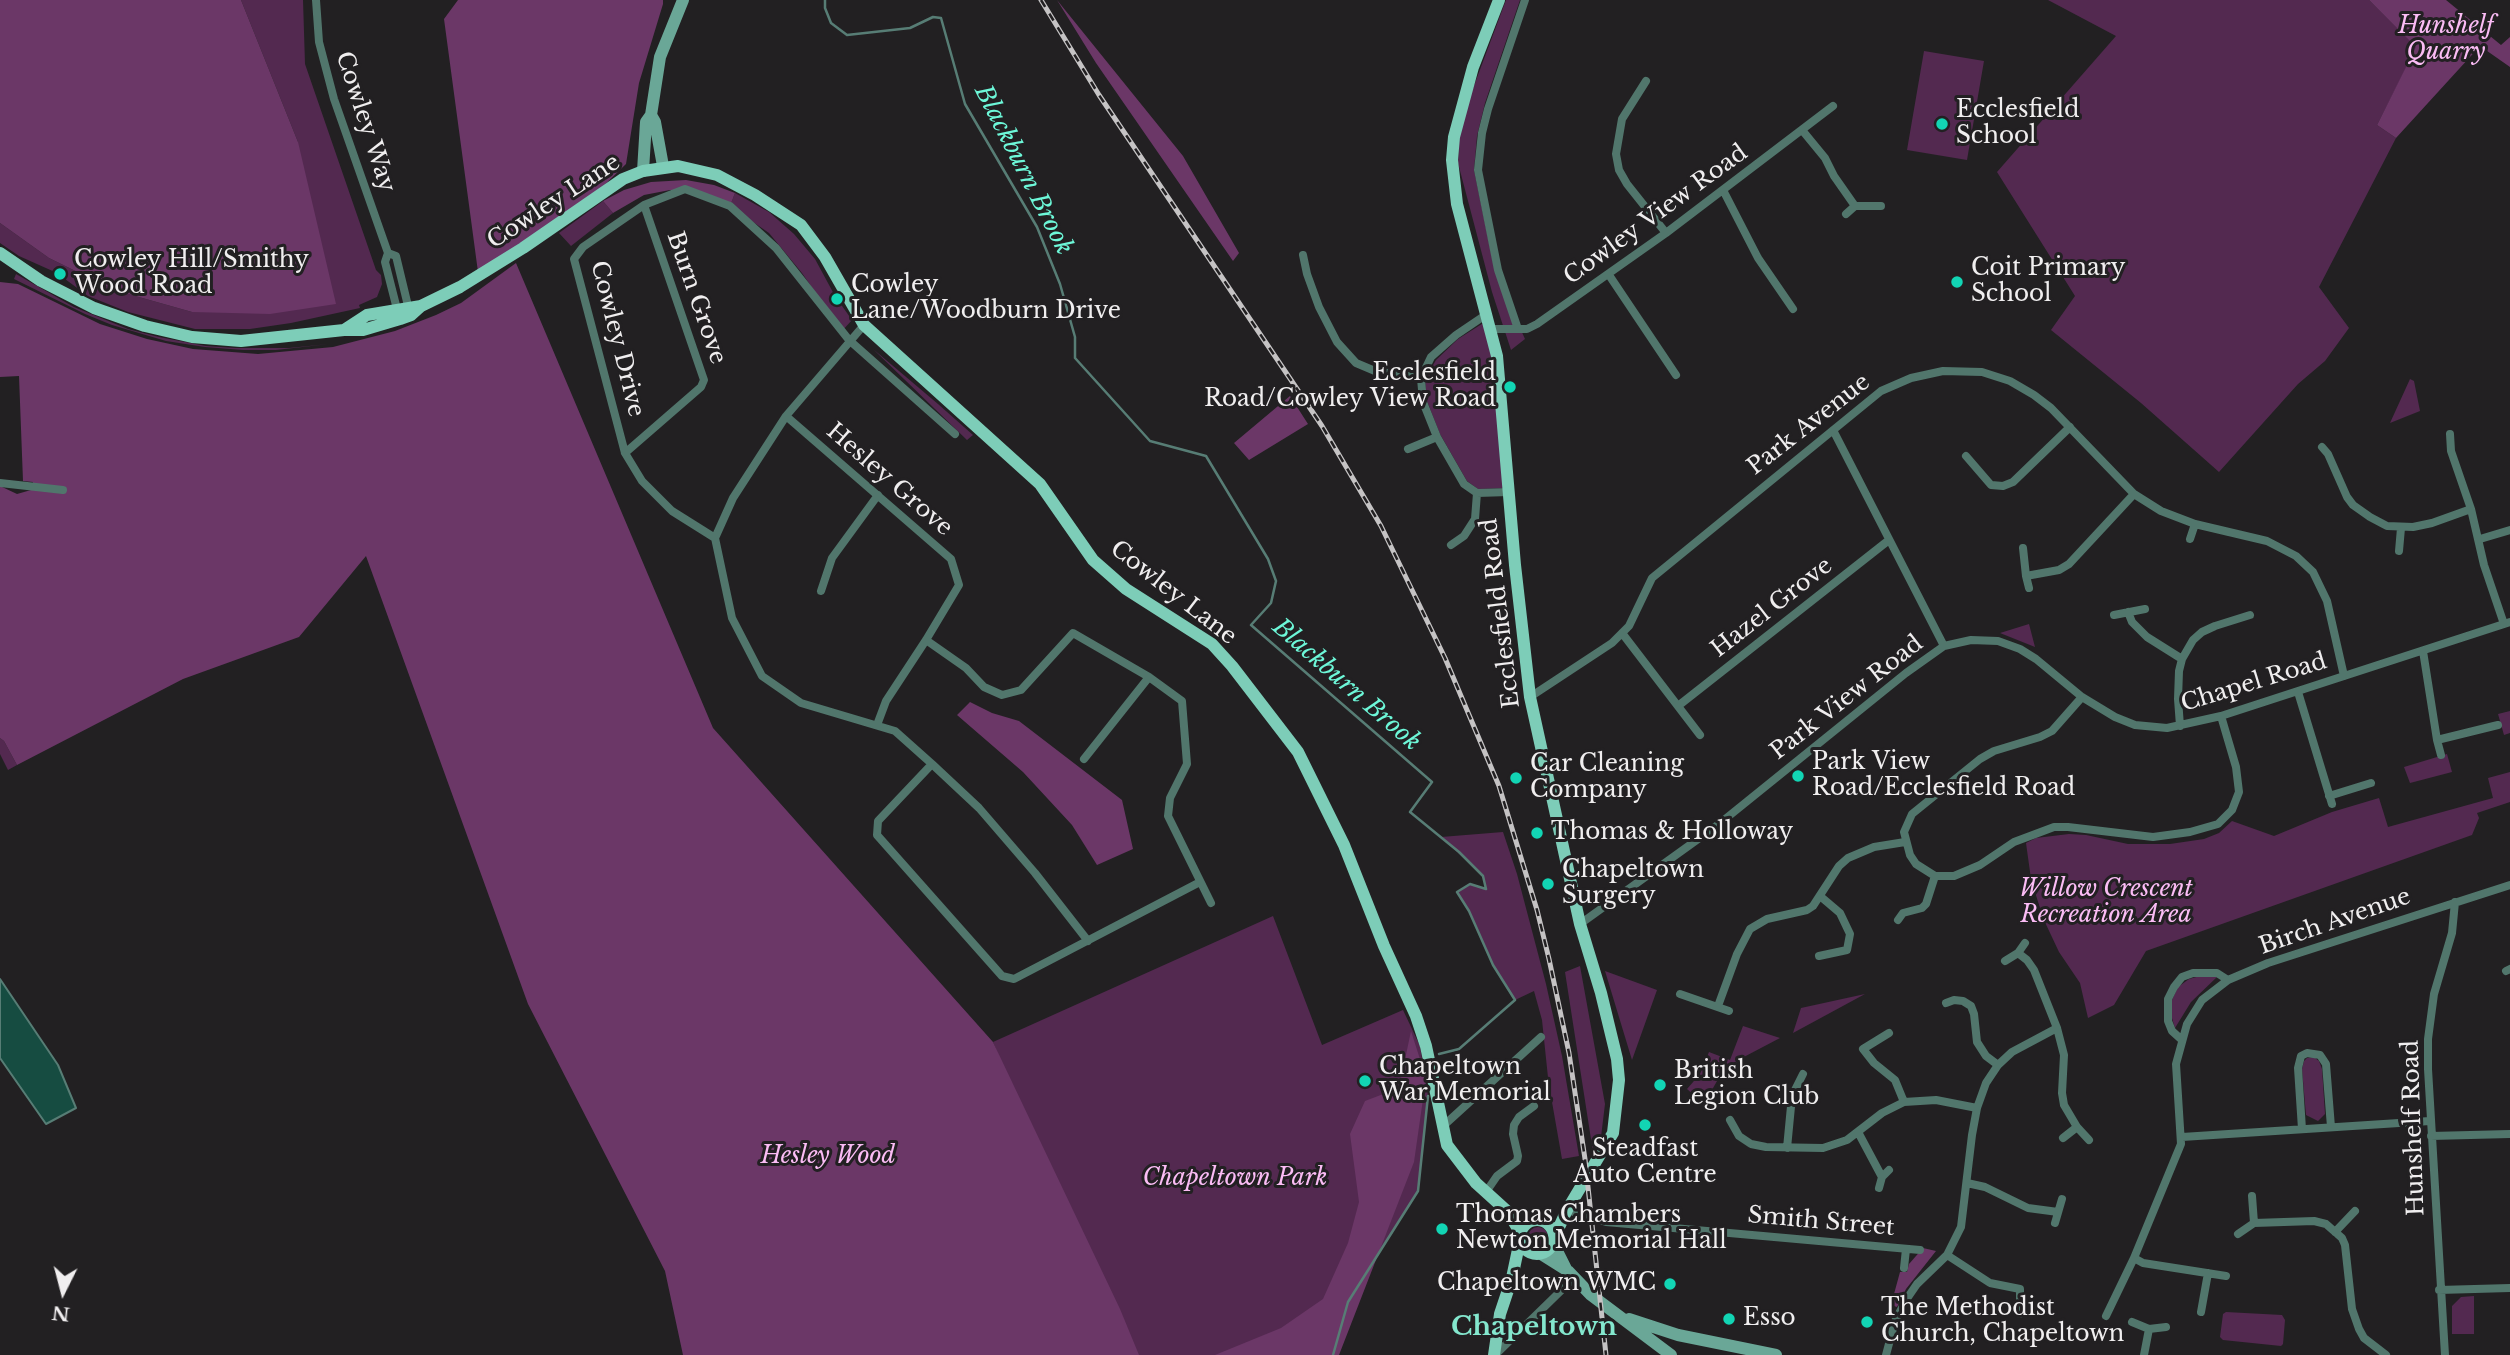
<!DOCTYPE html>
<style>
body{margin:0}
#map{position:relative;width:2510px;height:1355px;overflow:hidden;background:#222022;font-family:"Libre Baskerville",serif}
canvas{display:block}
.north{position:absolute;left:28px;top:1257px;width:70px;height:70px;-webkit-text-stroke:5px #222022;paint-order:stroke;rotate:186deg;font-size:19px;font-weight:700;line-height:28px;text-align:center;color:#f0eeef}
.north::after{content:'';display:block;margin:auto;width:24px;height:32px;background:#f0eeef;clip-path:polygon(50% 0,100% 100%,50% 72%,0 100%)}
</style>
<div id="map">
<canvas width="2510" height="1355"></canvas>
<div class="north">N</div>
</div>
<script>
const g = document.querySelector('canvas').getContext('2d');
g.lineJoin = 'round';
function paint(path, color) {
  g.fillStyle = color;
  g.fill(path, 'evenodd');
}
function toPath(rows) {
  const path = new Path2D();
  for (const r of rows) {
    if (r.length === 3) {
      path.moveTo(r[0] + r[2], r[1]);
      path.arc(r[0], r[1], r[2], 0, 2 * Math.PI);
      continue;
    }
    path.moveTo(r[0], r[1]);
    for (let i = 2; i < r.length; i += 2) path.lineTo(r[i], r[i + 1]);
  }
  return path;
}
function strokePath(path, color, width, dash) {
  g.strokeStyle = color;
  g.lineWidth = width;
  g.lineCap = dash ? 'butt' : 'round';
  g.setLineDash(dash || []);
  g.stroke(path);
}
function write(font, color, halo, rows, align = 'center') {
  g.font = font + ' "Libre Baskerville",serif';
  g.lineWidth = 6;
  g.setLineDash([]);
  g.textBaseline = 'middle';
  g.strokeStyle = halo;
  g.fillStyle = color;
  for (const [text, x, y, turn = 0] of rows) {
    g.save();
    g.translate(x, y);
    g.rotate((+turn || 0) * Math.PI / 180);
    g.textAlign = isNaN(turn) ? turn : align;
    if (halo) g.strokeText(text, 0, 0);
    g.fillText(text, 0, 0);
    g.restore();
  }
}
const green = toPath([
 [241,0,303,0,305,64,376,270,381,275,382,284,377,297,359,305,360,308,291,323,250,329,195,329,128,312,88,296,65,279,66,277,19,256,0,243,0,223,49,258,114,290,192,312,298,142],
 [1506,0,1520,0,1485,103,1477,136,1474,170,1495,272,1525,339,1511,350,1492,292,1458,163,1459,137,1466,107],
 [2048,0,2369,0,2417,47,2377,125,2396,138,2319,287,2349,328,2325,361,2298,384,2219,472,2141,403,2051,330,2075,296,1997,172,2116,36],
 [1924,51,1984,61,1967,160,1907,150],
 [735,193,769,212,794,234,815,259,835,296,852,320,842,331,802,273,769,233,730,206],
 [603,201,613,213,571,246,559,233],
 [16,274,74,307,128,329,159,337,206,346,236,348,289,348,329,344,276,350,243,350,205,347,166,341,112,325,85,314,14,279],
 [1485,322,1494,349,1507,488,1478,489,1467,481,1440,434,1427,401,1425,379,1436,360,1458,339],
 [873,349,938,404,973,435,967,440],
 [2410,379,2414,381,2420,411,2390,423],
 [2029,624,2035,647,2000,633],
 [2510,711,2510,733,2504,735,2498,714],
 [0,738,4,741,17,765,8,770,0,754],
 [2447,754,2452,772,2410,783,2404,767],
 [2510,772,2510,802,2477,813,2479,818,2472,835,2146,951,2114,1005,2088,1018,2080,983,2059,952,2043,918,2031,879,2026,843,2036,838,2069,834,2086,835,2128,844,2170,844,2204,839,2219,833,2232,821,2274,836,2332,812,2379,798,2388,827,2493,798,2488,778],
 [1503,832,1517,874,1546,984,1562,1056,1579,1156,1562,1159,1552,1102,1544,1093,1549,1087,1542,1020,1534,991,1515,1000,1493,965,1469,911,1457,892,1470,884,1485,889,1483,876,1441,837],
 [1273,916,1322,1045,1403,1010,1420,1046,1428,1096,1418,1191,1348,1302,1330,1355,1125,1355,993,1042],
 [1580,966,1605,1104,1601,1137,1593,1152,1565,972],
 [1605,971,1657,990,1632,1060],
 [2200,976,2217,977,2191,1002,2175,1028,2171,1015,2172,1000,2178,987,2189,979],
 [1865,994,1793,1033,1801,1008],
 [1743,1026,1780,1038,1740,1059,1731,1073,1721,1074,1704,1104,1687,1089,1700,1074,1709,1052,1730,1060],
 [2314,1057,2319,1061,2322,1069,2325,1114,2318,1121,2306,1115,2302,1069,2304,1061,2307,1058],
 [1538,1237,10],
 [2474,1296,2474,1334,2452,1334,2452,1306,2461,1297],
 [2226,1312,2282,1315,2285,1320,2283,1344,2281,1346,2223,1340,2220,1337,2223,1314]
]);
const forest = toPath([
 [0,0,241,0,298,142,336,304,270,314,192,312,114,290,49,258,0,223],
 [458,0,663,0,663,4,639,83,626,164,589,200,478,272,444,19],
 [1057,0,1183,156,1239,253,1233,261,1096,63],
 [2369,0,2446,0,2501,45,2510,37,2510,67,2480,46,2396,138,2377,125,2416,47],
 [686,180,714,185,735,193,730,206,700,195,670,190,644,195,613,213,603,201,624,190,651,182],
 [516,263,713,728,993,1042,1120,1309,1139,1355,683,1355,665,1271,528,1004,366,556,299,637,183,679,17,765,4,741,0,738,0,486,17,494,31,490,33,482,23,481,19,376,0,377,0,282,18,284,100,324,147,339,193,349,258,354,333,347,395,331,436,315,461,303],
 [1290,396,1308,424,1249,460,1234,443],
 [970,702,992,713,1019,721,1122,800,1133,849,1097,865,1072,825,1023,772,957,715],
 [1411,1031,1426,1078,1414,1162,1339,1355,1215,1355,1281,1328,1323,1299,1348,1243,1359,1202,1350,1134,1365,1101,1399,1088],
 [1923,1248,1936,1251,1906,1289,1897,1307,1891,1305,1900,1272,1907,1272,1909,1264]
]);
const water = toPath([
 [0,979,58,1065,76,1108,46,1124,0,1058,0,979]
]);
const stream = toPath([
 [825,0,825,8,831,23,847,35,910,28,933,17,941,18,965,104,1037,227,1060,284,1075,337,1075,358,1150,441,1206,456,1268,559,1276,581,1271,603,1251,625,1432,782,1410,812,1459,852,1483,876,1486,889,1470,884,1457,892,1469,911,1493,965,1515,1000,1459,1049,1439,1054],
 [1333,1355,1348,1302,1418,1191,1428,1096]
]);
const street = toPath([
 [316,0,319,42,334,99,388,253,385,262,398,313],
 [1646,81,1622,119,1616,154,1619,170,1627,184,1666,233],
 [1802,130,1825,158,1834,176,1855,206,1846,214],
 [1723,190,1758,258,1793,309],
 [1855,206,1881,206],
 [388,253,396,256,409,310],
 [1303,255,1307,274,1319,307,1337,342,1356,363,1375,371,1421,378],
 [1609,275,1676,375],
 [1487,314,1456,335,1431,357,1421,378,1423,402,1437,437,1464,484,1477,493,1509,492],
 [864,325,786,416,733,498,715,538,732,618,762,676,801,703,895,731,932,764,979,808,1035,873,1088,941],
 [1491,329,1527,329,1537,324,1666,233,1833,106],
 [1518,329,1498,270,1478,170,1482,133,1488,109,1525,0],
 [786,416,951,559,959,585,926,640,886,701,877,725],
 [1833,430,1944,646],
 [2450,434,2451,451,2471,509,2484,565,2504,624],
 [2322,447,2328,454,2347,497,2353,505,2370,517,2387,526,2413,527,2432,523,2471,509],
 [1408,449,1437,437],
 [625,453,701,387,704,380,644,205],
 [1966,456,1991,485,2003,486,2013,482,2070,427],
 [0,483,63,490],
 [715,538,672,511,642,481,625,453,574,259,583,247,644,205,685,189,730,206,776,248,849,340,955,434],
 [2190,539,2195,524],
 [2480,539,2510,530],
 [1451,545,1464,536,1475,519,1477,493],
 [2023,548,2026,576],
 [2399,551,2401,528],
 [2029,588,2026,576,2059,570,2069,564,2134,494],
 [821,591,832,558,878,495],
 [2128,612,2132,622,2147,637,2182,659],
 [2114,615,2145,609],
 [1622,633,1700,735],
 [926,640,966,668,984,687,1002,695,1021,690,1073,633,1149,677,1182,701,1187,764,1170,798,1168,816,1211,903],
 [2423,651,2437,740,2498,725],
 [2298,692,2332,804],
 [1530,697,1612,643,1629,626,1652,578,1881,391,1911,378,1943,371,1982,372,2010,381,2034,395,2051,408,2134,494,2161,511,2195,524,2267,541,2296,556,2313,572,2327,601,2344,676],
 [2082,697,2052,731,2040,737,1994,751,1980,759,1912,814,1904,832,1910,855,1916,864,1935,876,1954,876,1980,865,2014,842,2054,827,2068,827,2153,837,2190,832,2218,824,2232,810,2239,792,2236,767,2221,716],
 [1678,706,1889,540],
 [2180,726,2178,699,2179,671,2182,659,2193,640,2202,632,2215,626,2250,615],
 [2437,740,2441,755],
 [1084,759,1149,677],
 [932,764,878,821,877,835,1002,976,1014,979,1200,882],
 [2329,796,2371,783],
 [1898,920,1903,913,1922,908,1926,904,1935,876],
 [1580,924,1719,824,1906,673,1944,646,1971,640,1998,641,2020,649,2036,659,2082,697,2115,717,2135,725,2167,728,2221,716,2510,622],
 [2018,953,2027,960,2034,970,2057,1028,2064,1055,2062,1093,2064,1105,2077,1127,2089,1140],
 [1819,956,1847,950,1850,934,1840,913,1820,896],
 [2005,961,2018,953,2025,943],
 [2506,971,2510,969],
 [1680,994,1729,1011],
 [1946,1003,1954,1000,1963,1001,1971,1006,1974,1014,1977,1042,1986,1056,1998,1065],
 [1718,1006,1737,954,1750,929,1767,919,1807,910,1813,906,1839,866,1848,858,1874,847,1905,842],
 [1889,1033,1863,1049,1874,1063,1895,1080,1904,1102],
 [2182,1040,2172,1031,2168,1021,2168,999,2174,987,2182,977,2193,973,2217,973,2228,980],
 [1730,1120,1739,1136,1751,1144,1766,1147,1823,1148,1847,1140,1882,1113,1904,1102,1936,1100,1977,1108],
 [1442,1127,1541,1037],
 [2302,1129,2298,1068,2301,1056,2307,1053,2320,1055,2326,1064,2331,1127],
 [1858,1132,1882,1177],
 [2431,1136,2510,1134],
 [2182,1137,2430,1121],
 [2063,1138,2077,1127],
 [1787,1148,1792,1096,1803,1074],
 [1967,1183,1985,1187,2028,1208,2058,1212],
 [1879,1188,1882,1177,1889,1170],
 [1486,1192,1497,1176,1517,1161,1518,1156,1513,1134,1514,1125,1519,1117,1534,1106],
 [1567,1210,1606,1222,1920,1250],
 [2055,1223,2062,1199],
 [2254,1223,2314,1221,2326,1224,2342,1238,2345,1245,2352,1309,2359,1329,2364,1338,2386,1355],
 [2335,1232,2355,1211],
 [2238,1234,2254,1223,2252,1196],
 [1947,1255,1990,1283,2020,1289,2020,1314],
 [2134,1258,2143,1263,2226,1276],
 [1904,1268,1906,1249],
 [2439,1290,2510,1288],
 [2201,1312,2208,1273],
 [2106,1316,2134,1258,2181,1144,2176,1064,2187,1024,2202,1000,2228,980,2268,963,2510,885],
 [2132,1322,2149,1329,2166,1327],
 [1495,1355,1574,1278],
 [1886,1355,1895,1321,1906,1300,1917,1284,1947,1255,1961,1227,1972,1135,1977,1108,1986,1083,1998,1065,2012,1052,2057,1028],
 [2144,1355,2149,1329],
 [2445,1355,2428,1069,2428,1039,2434,994,2452,933,2455,902]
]);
const secondary = toPath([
 [651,115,655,122,663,166],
 [643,171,646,122,651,115,660,57,683,0],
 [1553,1243,1567,1271],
 [1541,1254,1568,1271,1591,1295,1671,1355],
 [1629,1319,1678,1335,1776,1355]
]);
const primary = toPath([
 [1499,0,1473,67,1454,137,1452,160,1457,204,1497,356,1515,565,1530,697,1580,924,1601,993,1617,1059,1619,1080,1613,1133,1567,1210,1554,1238],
 [0,253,41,281,94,308,145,326,192,337,241,341,344,330,363,330,400,319,411,315,421,306],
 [344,330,367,315,421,306,460,287,523,248,623,179,643,171,678,166,717,175,755,195,801,225,825,257,864,325,1040,484,1093,560,1126,589,1212,644,1232,666,1298,752,1344,845,1384,946,1416,1016,1426,1046,1447,1145,1476,1183,1508,1212,1521,1234],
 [1537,1237,17],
 [1494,1355,1500,1314,1512,1278,1520,1240]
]);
const rail = toPath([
 [1041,0,1099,95,1322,426,1381,526,1445,658,1499,786,1537,910,1549,959,1569,1053,1585,1159,1606,1355]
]);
const markers = [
 [1942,124,7,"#12d5b4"],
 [60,274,7,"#12d5b4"],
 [1957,282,7,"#12d5b4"],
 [837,299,7,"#12d5b4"],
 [1510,387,7,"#12d5b4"],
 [1798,776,7,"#12d5b4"],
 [1516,778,7,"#12d5b4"],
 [1537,833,7,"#12d5b4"],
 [1548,884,7,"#12d5b4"],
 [1365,1081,7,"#12d5b4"],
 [1660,1085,7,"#12d5b4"],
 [1645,1125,7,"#12d5b4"],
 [1442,1229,7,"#12d5b4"],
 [1670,1284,7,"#12d5b4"],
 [1729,1319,7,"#12d5b4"],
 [1867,1322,7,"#12d5b4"]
];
const parkNames = [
 ["Hunshelf",2446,27],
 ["Quarry",2446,53],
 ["Willow Crescent",2106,890],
 ["Recreation Area",2106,916],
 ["Hesley Wood",828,1157],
 ["Chapeltown Park",1235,1179]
];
const poiNames = [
 ["Ecclesfield",1956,111],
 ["School",1956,137],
 ["Cowley Hill/Smithy",74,261],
 ["Wood Road",74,287],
 ["Coit Primary",1971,269],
 ["School",1971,295],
 ["Cowley",851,286],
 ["Lane/Woodburn Drive",851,312],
 ["Ecclesfield",1496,374,"right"],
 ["Road/Cowley View Road",1496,400,"right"],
 ["Park View",1812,763],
 ["Road/Ecclesfield Road",1812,789],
 ["Car Cleaning",1530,765],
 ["Company",1530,791],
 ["Thomas & Holloway",1551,833],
 ["Chapeltown",1562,871],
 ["Surgery",1562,897],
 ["Chapeltown",1379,1068],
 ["War Memorial",1379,1094],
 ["British",1674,1072],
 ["Legion Club",1674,1098],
 ["Steadfast",1645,1150,"center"],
 ["Auto Centre",1645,1176,"center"],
 ["Thomas Chambers",1456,1216],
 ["Newton Memorial Hall",1456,1242],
 ["Chapeltown WMC",1656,1284,"right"],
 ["The Methodist",1881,1309],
 ["Church, Chapeltown",1881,1335],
 ["Esso",1743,1319]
];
const streetNames = [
 ["Cowley Way",365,122,72],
 ["Cowley Lane",554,202,-33],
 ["Cowley View Road",1656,215,-36],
 ["Burn Grove",696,298,71],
 ["Cowley Drive",617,339,76],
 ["Park Avenue",1809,425,-38],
 ["Hesley Grove",889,480,41],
 ["Cowley Lane",1173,593,38],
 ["Hazel Grove",1772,608,-38],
 ["Ecclesfield Road",1501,613,-97],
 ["Chapel Road",2254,683,-17],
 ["Park View Road",1847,698,-38],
 ["Birch Avenue",2335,922,-19],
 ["Hunshelf Road",2414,1128,-92],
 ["Smith Street",1821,1222,5]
];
const waterNames = [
 ["Blackburn Brook",1023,170,63],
 ["Blackburn Brook",1346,685,41]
];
const quarterNames = [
 ["Chapeltown",1534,1328]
];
paint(green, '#532950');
paint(forest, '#6b3767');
paint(water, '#164c41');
strokePath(water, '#577d75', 2);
strokePath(stream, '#577d75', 2.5);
strokePath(street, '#51766c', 8);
strokePath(secondary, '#6aa797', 12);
strokePath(primary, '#7dcdb8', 12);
strokePath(rail, '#c5c3c4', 5);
strokePath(rail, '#222022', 2.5, [8]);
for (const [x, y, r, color] of markers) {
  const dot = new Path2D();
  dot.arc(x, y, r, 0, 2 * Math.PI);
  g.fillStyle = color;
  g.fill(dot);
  strokePath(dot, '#222022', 2.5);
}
write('italic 23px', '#fbbcf5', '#222022', parkNames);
write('23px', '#f0eeef', '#222022', poiNames, 'left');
write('23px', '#f0eeef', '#222022', streetNames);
write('italic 24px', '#6df7d8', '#222022', waterNames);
write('bold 26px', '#84e7ce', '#222022', quarterNames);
</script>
